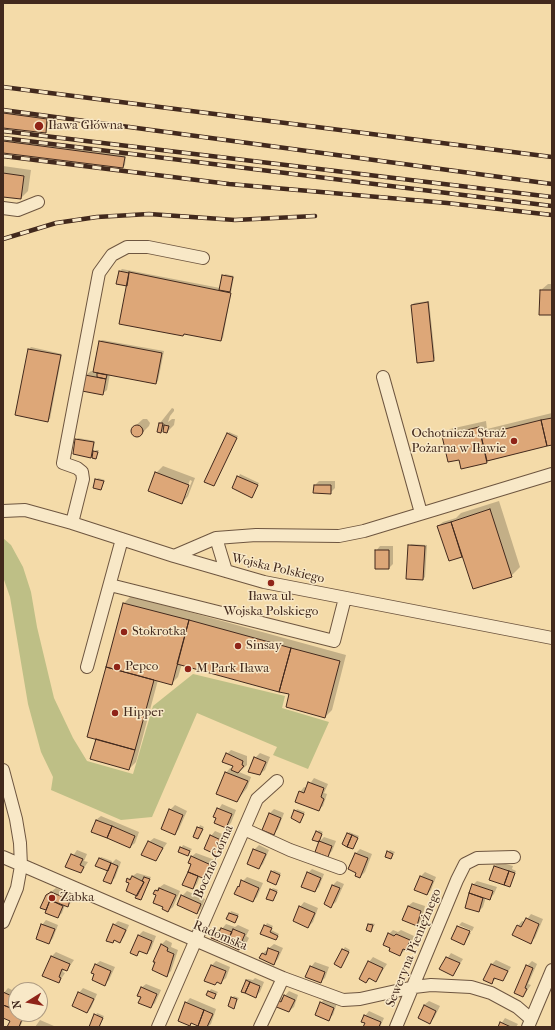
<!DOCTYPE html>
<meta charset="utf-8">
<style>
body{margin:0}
#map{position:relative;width:555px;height:1030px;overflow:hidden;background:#f4dba9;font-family:"IM FELL French Canon",serif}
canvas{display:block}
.frame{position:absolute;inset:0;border:4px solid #42291d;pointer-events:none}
.north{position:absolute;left:8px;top:982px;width:40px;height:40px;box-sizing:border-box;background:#f8e8c7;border:1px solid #af9c83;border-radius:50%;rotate:259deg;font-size:11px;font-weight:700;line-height:16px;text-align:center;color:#42291d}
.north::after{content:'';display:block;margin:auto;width:14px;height:18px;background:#8f2418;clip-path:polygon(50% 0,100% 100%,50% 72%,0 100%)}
</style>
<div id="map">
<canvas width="555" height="1030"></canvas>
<div class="frame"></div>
<div class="north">N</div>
</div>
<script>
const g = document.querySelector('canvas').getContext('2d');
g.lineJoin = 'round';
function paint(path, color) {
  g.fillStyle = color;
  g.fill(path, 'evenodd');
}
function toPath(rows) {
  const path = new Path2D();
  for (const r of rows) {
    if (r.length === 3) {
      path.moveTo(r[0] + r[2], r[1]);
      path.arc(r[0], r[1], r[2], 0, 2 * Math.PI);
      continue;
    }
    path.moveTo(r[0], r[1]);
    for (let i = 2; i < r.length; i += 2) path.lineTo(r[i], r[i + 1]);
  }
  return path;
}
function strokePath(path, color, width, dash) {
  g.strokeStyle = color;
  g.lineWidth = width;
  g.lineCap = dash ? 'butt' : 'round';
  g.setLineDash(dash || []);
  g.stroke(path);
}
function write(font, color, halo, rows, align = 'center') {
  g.font = font + ' "IM FELL French Canon",serif';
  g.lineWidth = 3;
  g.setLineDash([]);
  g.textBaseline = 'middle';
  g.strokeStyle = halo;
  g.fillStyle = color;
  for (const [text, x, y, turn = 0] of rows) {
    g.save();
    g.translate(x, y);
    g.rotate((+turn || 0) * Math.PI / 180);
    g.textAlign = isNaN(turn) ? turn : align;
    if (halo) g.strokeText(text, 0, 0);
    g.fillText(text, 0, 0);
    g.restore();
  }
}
const green = toPath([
 [3,538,11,545,23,567,31,592,37,627,54,698,73,738,87,761,133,774,153,706,193,674,285,696,282,708,329,722,308,769,273,755,277,747,197,713,152,817,121,820,51,790,53,777,41,752,28,704,10,597,3,577]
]);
const shadow = toPath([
 [3,111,49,117,47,130,45,132,3,127],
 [3,139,126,155,125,165,123,167,3,151],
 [3,166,31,170,28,191,21,198,3,196],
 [122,269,220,288,225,274,234,276,223,338,221,340,120,271],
 [548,284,552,284,552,314,541,290],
 [429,301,435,358,434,360,412,305,414,303],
 [102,340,164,351,158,381,156,383,110,374,107,390,102,394,86,375,91,371,94,372,100,341],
 [31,347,62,354,50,419,48,420,29,349],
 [172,408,174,409,174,411,170,416,168,422,172,419,175,419,174,425,167,432,165,428,161,432,160,423],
 [552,413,552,444,462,468,460,459,443,436,450,429,486,421,487,429],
 [143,419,147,419,150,423,149,426,142,433,136,435,133,428],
 [229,432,238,436,214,485,228,434],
 [78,438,95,441,93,453,96,450,99,450,96,458,94,454,91,457,76,440],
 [163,466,195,478,188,496,182,503,156,473],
 [190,480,192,481,186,496,184,496],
 [240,474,259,483,252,496,233,488],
 [98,478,105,480,101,489,96,480],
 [319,481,335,481,335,488,330,493,315,485],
 [499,501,520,567,511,576,462,555,461,556,438,526,443,522,456,518,461,513],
 [411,544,427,545,425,577,423,579,409,546],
 [380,546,393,546,393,564,389,568,376,551],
 [131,596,346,655,332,710,325,717,290,694,182,664,178,677,171,684,158,680,136,762,129,769,97,738,88,736,124,603],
 [231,750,247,756,247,765,239,772,251,777,247,788,237,801,226,773,230,768,232,769,234,766,227,754],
 [260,753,270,757,265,770,260,774,255,758],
 [314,778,328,784,324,793,327,794,323,806,318,810,300,792,304,787,307,788],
 [222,804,236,810,231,823,226,827,214,817],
 [175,805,187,811,179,829,175,834,170,810],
 [274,809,284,813,278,829,274,833,270,813],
 [297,809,305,812,300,821,292,818],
 [101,816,139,832,135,843,130,847,96,820],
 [200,825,204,827,198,838,195,837],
 [319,830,323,832,318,841,317,832],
 [215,831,227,836,221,849,217,853,211,836],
 [349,832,359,836,353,848,348,834],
 [324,837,336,841,332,851,327,856,320,841],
 [154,838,167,843,155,860,149,842],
 [183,845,192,849,188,855,180,851],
 [259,845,269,850,263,864,259,868,254,850],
 [360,849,372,854,365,872,360,877,355,854],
 [77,850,87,854,84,861,88,862,81,872,66,866],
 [390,850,395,852,391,858,388,852],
 [196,853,215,860,209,874,205,878,200,876,197,884,193,888,191,857],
 [101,857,112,861,110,865,116,859,121,862,115,878,110,882,109,870,99,859],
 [499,862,513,866,512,869,516,871,510,886,494,866],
 [312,869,324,874,319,887,315,891,308,873],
 [274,870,281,873,276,884,272,872],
 [425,872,436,877,431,890,427,894,420,877],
 [137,873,151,877,141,899,128,879],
 [247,877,263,883,257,897,253,901,243,881],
 [337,881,344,884,336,902,331,906,333,885],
 [477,881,497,887,494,894,490,899,486,897,483,907,479,911,466,907,473,885],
 [164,884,180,891,173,907,168,911,156,890],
 [56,888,74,896,72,902,67,906,65,905,62,913,58,917,42,908,47,895],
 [273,888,278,890,273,900,271,890],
 [187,891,205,899,201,909,196,913,178,905,182,896],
 [304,902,318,908,313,922,308,927,300,907],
 [413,902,425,906,421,921,417,925,403,920,408,906],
 [231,911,239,914,235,922,227,919],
 [531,914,543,919,535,938,530,942,518,926,522,921,525,922],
 [46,920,58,925,53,938,49,943,42,925],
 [118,921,129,925,124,937,120,942,115,940,113,942,114,925],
 [462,922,474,927,472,931,459,925],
 [267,923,273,926,271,930,279,934,276,939,262,933],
 [371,923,375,924,371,931,369,924],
 [226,924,235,927,238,925,249,930,246,936,249,938,247,942,239,949,214,933,219,929,221,930],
 [458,926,471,933,464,944,452,939],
 [393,930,398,932,401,930,414,936,410,945,400,955,391,947,389,934],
 [143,931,156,936,151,949,147,953,141,951,137,954,139,935],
 [166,940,172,943,171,947,178,950,171,971,167,975,161,945],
 [274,944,283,948,278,959,274,963,262,954],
 [345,947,350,950,342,965,335,964],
 [56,952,74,960,67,970,64,969,63,972,65,973,59,982,51,957],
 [451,953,463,959,453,975,441,968],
 [373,957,387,964,376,980,371,978,366,982,369,962],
 [496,960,511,967,503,980,497,978,492,982,485,979,492,964],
 [100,961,115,967,109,980,105,984,96,973,95,965],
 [216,961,230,967,226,978,221,982,218,981,215,984,212,965],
 [532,961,537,964,528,984,531,985,523,996,527,966],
 [315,962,329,967,325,978,320,982,311,967],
 [255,978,264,982,260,992,255,997,246,980,248,979,253,980],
 [146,984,161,990,155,1003,151,1007,142,996,141,988],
 [8,988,16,992,16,1014,26,1014,20,1027,9,1027,12,1020,3,1017,3,994],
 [83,988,97,994,91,1008,87,1012,79,993],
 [211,989,218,992,214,998,207,995],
 [289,991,298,995,294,1007,289,1011,277,1001,282,997,284,997],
 [234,996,239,998,233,1007,232,998],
 [190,998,216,1009,211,1024,207,1027,193,1022,190,1025,186,1003],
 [325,998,337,1003,333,1015,328,1019,321,1003],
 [429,1001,440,1006,434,1018,430,1022,424,1005],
 [369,1011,384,1018,380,1027,364,1027,366,1023,365,1016],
 [97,1013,104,1016,99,1027,92,1027],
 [505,1018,518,1024,516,1027,499,1027],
 [40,1020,54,1026,54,1027,35,1027]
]);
const building = toPath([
 [3,113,47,119,46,133,3,128,3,113],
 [3,141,125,157,123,168,3,153,3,141],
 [3,173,24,176,21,199,3,197,3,173],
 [119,271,129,273,127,286,116,284,119,271],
 [129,272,231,293,221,341,184,334,183,336,119,324,129,272],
 [222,275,233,277,230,292,219,290,222,275],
 [540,290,552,290,552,315,539,315,540,290],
 [428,302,434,361,417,363,411,305,428,302],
 [99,341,162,353,156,384,93,372,99,341],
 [28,349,61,355,48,422,15,415,28,349],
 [97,373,107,375,106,379,97,377,97,373],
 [85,375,106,379,103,395,82,391,85,375],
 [552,418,552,445,547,446,541,420,552,418],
 [541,420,547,446,487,461,481,435,541,420],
 [159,423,163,423,161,433,157,432,159,423],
 [164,425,169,426,167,433,163,432,164,425],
 [137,431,6],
 [479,427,487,463,461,469,459,460,448,462,442,436,479,427],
 [227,433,237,438,214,486,204,482,227,433],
 [75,439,94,442,91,458,73,454,75,439],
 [93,451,98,452,96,459,92,458,93,451],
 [155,472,189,485,182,504,148,491,155,472],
 [237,476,258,485,252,498,232,488,237,476],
 [95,479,104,481,101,490,93,488,95,479],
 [314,485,331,485,331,494,313,493,314,485],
 [490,509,512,577,473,589,451,522,490,509],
 [451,522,462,557,449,561,437,526,451,522],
 [408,545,425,546,423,580,406,579,408,545],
 [375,550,389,550,389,569,375,569,375,550],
 [123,603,189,620,172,685,106,667,123,603],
 [189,620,291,648,279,692,177,664,189,620],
 [291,648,340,661,325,718,286,707,289,694,279,692,291,648],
 [106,667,154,680,135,750,87,737,106,667],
 [96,739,135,750,129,770,90,759,96,739],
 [226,753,243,761,242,765,244,766,238,773,231,770,233,766,222,762,226,753],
 [254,757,266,762,260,775,248,772,254,757],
 [225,772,248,781,237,802,216,794,225,772],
 [308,782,324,788,321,797,324,799,319,811,295,802,299,791,304,793,308,782],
 [217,808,232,814,226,828,214,823,216,818,213,817,217,808],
 [169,809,183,815,175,835,161,829,169,809],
 [294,810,304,814,300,823,291,818,294,810],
 [269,813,281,818,274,835,262,830,269,813],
 [96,820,112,826,107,838,91,832,96,820],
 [112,826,135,836,130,848,107,838,112,826],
 [197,827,203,829,198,839,193,837,197,827],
 [316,831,322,834,319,842,312,840,316,831],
 [347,833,352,835,347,847,342,844,347,833],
 [210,835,223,841,217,855,204,849,210,835],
 [352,835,358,838,353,849,347,847,352,835],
 [148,841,163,848,156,861,141,855,148,841],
 [319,841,332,846,328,857,315,852,319,841],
 [180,847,190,851,188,856,178,852,180,847],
 [253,849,266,854,259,869,247,864,253,849],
 [387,851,393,854,391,859,385,857,387,851],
 [355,853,368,858,360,878,355,876,356,873,348,869,355,853],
 [71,854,83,859,80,865,84,867,81,873,65,867,71,854],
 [191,856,211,865,205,879,188,872,191,864,188,863,191,856],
 [99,858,111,863,108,871,95,866,99,858],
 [111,863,118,866,111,884,103,881,111,863],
 [494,866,509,871,504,885,489,880,494,866],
 [271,871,280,875,276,885,267,881,271,871],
 [509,871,515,873,510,887,504,885,509,871],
 [188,872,198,876,193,889,182,885,188,872],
 [307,872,321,878,315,892,301,887,307,872],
 [132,876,144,882,137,896,126,891,129,883,126,882,127,878,130,880,132,876],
 [420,876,433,881,427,895,414,890,420,876],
 [144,877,150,879,141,900,135,898,144,882,142,881,144,877],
 [241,880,259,888,253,902,234,894,238,886,239,887,241,880],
 [472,884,493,891,490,900,469,893,472,884],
 [332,885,340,888,331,908,324,904,332,885],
 [159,888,176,895,168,912,162,909,163,907,153,903,156,895,153,894,155,890,158,891,159,888],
 [270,889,277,892,273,901,266,899,270,889],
 [51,892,70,900,68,907,50,900,46,910,40,908,46,895,51,892],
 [469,893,483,898,479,912,465,908,469,893],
 [181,895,201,904,197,914,177,905,181,895],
 [50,900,63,906,58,918,45,913,50,900],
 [299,906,315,913,308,928,293,921,299,906],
 [408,906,421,911,417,926,402,920,408,906],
 [229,913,238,916,235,923,226,919,229,913],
 [526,918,539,924,531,944,512,935,517,925,521,927,526,918],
 [41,924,55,929,49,944,36,939,41,924],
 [113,924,126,930,120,943,114,940,113,943,106,941,113,924],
 [368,924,373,925,371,932,366,930,368,924],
 [264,925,272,928,270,932,278,936,276,940,260,934,264,925],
 [457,926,470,931,464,945,451,939,457,926],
 [221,928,232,932,226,944,211,938,214,932,218,934,221,928],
 [233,929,245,934,242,941,245,942,243,947,241,946,239,950,226,944,233,929],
 [388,933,394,936,396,934,410,940,406,950,403,949,400,956,389,951,390,948,383,945,388,933],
 [138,935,152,941,147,954,139,951,137,956,130,953,138,935],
 [161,944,168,948,167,951,174,954,167,977,152,970,155,962,153,962,161,944],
 [268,948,279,952,274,965,259,958,262,953,266,955,268,948],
 [342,949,349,952,341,968,334,964,342,949],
 [51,956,70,964,67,971,62,969,59,977,61,978,59,983,42,976,51,956],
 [446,957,460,963,453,976,439,969,446,957],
 [368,961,383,968,376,982,369,978,366,983,359,979,368,961],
 [95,964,111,971,105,986,92,980,94,974,91,973,95,964],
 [491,964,508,971,503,981,494,978,492,984,483,980,491,964],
 [211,965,226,971,221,984,217,982,215,985,204,981,211,965],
 [526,965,533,968,525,988,527,989,523,997,514,993,526,965],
 [310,966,325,972,321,983,305,977,310,966],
 [246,980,250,982,245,993,241,992,246,980],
 [250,982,260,986,256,998,245,993,250,982],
 [141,987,157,994,151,1008,138,1003,141,997,137,996,141,987],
 [208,991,216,994,214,999,206,995,208,991],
 [3,992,16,998,14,1005,16,1006,16,1010,3,1005,3,992],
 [78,992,94,999,87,1013,72,1006,78,992],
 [284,995,295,1000,289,1012,274,1006,277,1000,281,1002,284,995],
 [231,997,237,999,234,1009,228,1006,231,997],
 [185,1002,204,1010,198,1026,191,1023,190,1026,178,1021,185,1002],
 [320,1002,334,1008,329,1021,315,1015,320,1002],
 [3,1005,16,1010,16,1014,24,1014,19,1027,7,1027,10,1021,3,1018,3,1005],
 [424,1005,436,1011,430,1024,418,1018,424,1005],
 [204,1010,213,1014,207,1027,201,1027,198,1026,204,1010],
 [94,1014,103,1018,99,1027,89,1027,94,1014],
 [364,1015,381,1022,379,1027,363,1027,365,1023,361,1022,364,1015],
 [500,1022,511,1027,498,1027,500,1022]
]);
const minor = toPath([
 [3,208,18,210,38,202],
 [383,377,421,513],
 [3,511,25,510,72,523,174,556,264,582,552,638],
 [72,523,83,479,82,472,77,468,63,463,99,273,112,255,127,247,148,247,203,258],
 [216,538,226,571],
 [174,556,216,538,256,535,339,536,364,531,552,474],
 [110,585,334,641,345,598],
 [87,667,122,539],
 [3,770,16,819,20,843,21,866,17,888,3,922],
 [244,829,290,850,340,868],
 [3,857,283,978,343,1000,360,999,414,987,431,985,471,987,491,993,517,1007,531,1019],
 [158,1027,257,799,277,781],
 [260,1027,283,978],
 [396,1027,457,880,465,864,477,858,514,857],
 [528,1027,552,970]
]);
const rail = toPath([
 [3,87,552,157],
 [3,110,552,184],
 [3,131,552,197],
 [3,138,552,206],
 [3,156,229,184,447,203,552,215],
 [3,239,56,223,97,217,149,214,235,220,315,216]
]);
const markers = [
 [39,126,5,"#8f2418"],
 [514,441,4,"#8f2418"],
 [271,583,4,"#8f2418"],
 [124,632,4,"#8f2418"],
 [238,646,4,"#8f2418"],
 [117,667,4,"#8f2418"],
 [188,669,4,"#8f2418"],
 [115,713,4,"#8f2418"],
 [52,898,4,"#8f2418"]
];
const poiNames = [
 ["Iława Główna",48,126],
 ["Ochotnicza Straż",506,434,"right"],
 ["Pożarna w Iławie",506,449,"right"],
 ["Iława ul.",271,597,"center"],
 ["Wojska Polskiego",271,612,"center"],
 ["Stokrotka",132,632],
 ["Sinsay",246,646],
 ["Pepco",125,667],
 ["M Park Iława",196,669],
 ["Hipper",123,713],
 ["Żabka",60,898]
];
const streetNames = [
 ["Wojska Polskiego",278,569,13],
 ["Boczno-Górna",214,862,-66],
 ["Radomska",220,936,23],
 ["Seweryna Pieniężnego",414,948,-68]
];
paint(green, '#bebf86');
paint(shadow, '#0003');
paint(building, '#dda778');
strokePath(building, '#42291d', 1);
strokePath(minor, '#6e5640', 14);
strokePath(minor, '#f8e8c7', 12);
strokePath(rail, '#42291d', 4.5);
strokePath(rail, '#f8e8c7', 3, [9]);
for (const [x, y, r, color] of markers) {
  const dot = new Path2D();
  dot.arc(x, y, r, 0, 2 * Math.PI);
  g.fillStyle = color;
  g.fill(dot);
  strokePath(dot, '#f8e8c7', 1.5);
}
write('13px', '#42291d', '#f8e8c7', poiNames, 'left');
write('13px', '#42291d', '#f8e8c7', streetNames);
</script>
